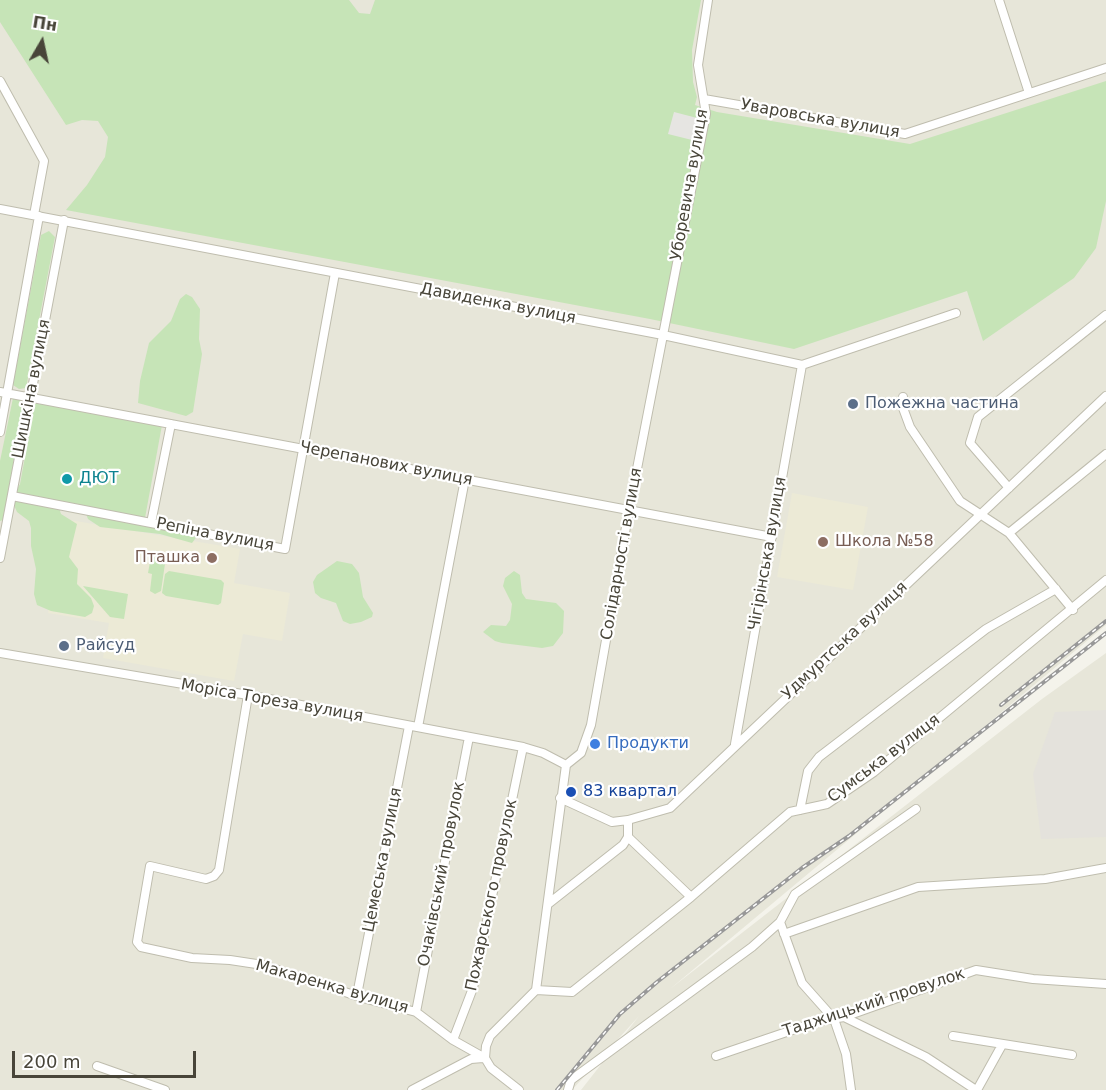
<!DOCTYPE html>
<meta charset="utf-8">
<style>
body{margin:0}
#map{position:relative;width:1106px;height:1090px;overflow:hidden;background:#f4f3eb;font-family:"DejaVu Sans",sans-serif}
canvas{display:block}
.north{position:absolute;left:12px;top:12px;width:60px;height:60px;-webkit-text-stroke:4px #fff;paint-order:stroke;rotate:9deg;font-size:16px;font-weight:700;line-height:24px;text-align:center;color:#484539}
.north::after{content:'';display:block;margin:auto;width:21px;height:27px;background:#484539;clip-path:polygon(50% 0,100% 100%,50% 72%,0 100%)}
.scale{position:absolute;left:12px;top:1051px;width:184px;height:27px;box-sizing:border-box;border:3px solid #484539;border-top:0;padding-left:8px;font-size:18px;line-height:21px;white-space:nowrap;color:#484539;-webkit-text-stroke:4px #fff;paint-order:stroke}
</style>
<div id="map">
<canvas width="1106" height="1090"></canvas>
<div class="north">Пн</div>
<div class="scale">200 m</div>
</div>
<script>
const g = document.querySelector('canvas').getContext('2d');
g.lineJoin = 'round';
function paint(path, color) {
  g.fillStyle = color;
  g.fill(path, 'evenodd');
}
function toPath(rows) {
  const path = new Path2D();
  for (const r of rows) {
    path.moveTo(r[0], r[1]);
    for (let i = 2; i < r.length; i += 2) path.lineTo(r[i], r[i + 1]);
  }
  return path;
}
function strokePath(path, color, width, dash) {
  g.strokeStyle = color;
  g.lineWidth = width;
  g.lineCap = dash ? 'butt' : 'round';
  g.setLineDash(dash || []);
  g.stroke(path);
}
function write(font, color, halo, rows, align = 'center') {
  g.font = font + ' "DejaVu Sans",sans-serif';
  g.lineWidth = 4.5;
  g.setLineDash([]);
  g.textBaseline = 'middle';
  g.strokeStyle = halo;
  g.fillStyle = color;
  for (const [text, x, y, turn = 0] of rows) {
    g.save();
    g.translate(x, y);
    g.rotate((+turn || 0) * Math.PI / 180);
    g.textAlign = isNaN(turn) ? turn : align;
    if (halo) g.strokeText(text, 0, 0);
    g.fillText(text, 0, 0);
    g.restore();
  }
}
const residential = toPath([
 [0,0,1106,0,1106,625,670,989,1042,699,1106,653,1106,1090,581,1090,639,1016,572,1090,0,1090]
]);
const industrial = toPath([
 [1106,710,1106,837,1041,839,1033,774,1055,712]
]);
const education = toPath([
 [792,493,868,507,853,590,777,577],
 [64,519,240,549,234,583,290,593,282,641,243,634,234,681,103,658,109,623,48,613]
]);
const green = toPath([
 [0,0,349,0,359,13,370,14,375,0,701,0,692,50,693,82,697,97,695,105,717,112,910,144,1106,81,1106,201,1096,248,1074,278,983,341,967,291,794,349,650,319,66,210,87,185,105,157,108,137,98,121,82,120,66,125,0,22],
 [49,231,55,237,26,388,19,389,13,385,41,235],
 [186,294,192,297,200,309,199,339,202,354,193,412,186,416,138,403,140,381,149,343,171,321,180,299],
 [13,398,22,400,24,404,3,520,0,521,0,461],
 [35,402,162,425,145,518,134,516,166,527,186,525,193,528,198,535,192,543,160,534,100,527,88,519,84,509,64,504,60,511,61,514,77,524,69,557,78,569,77,584,91,598,94,606,92,613,85,617,51,611,37,605,34,594,36,569,31,546,31,528,29,521,17,512,13,503,13,496,20,484],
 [156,556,166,557,161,591,155,594,150,591,152,574,148,573,150,562],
 [337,561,352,564,359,573,363,597,373,613,372,617,361,622,350,624,343,621,336,603,321,598,315,593,313,582,317,575],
 [169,571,221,580,224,583,221,603,218,605,166,596,162,593,165,574],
 [514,571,520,575,522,593,526,599,556,603,564,611,563,633,553,646,542,648,502,643,495,641,483,632,491,625,506,626,510,620,512,604,503,586,505,578],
 [83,586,128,594,124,619,110,617]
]);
const parking = toPath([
 [674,112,701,119,696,141,668,134]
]);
const minor = toPath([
 [999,0,1029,93],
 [0,81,44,161,34,215],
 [704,99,905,134,1106,68],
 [0,209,663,335,802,365,956,313],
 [0,392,772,537],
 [903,397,903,408,910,427,960,501,1009,533,1073,610],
 [0,432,39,216],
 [1009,488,970,443,978,417,1106,315],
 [12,496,285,549,335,273],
 [151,523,171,424],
 [1009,533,1106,454],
 [0,558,64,220],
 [0,653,248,695,523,747,543,753,566,765,536,990,490,1036,486,1046,485,1058,491,1068,519,1090],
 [248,695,219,870,214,876,206,879,150,866,137,942,141,947,192,958,230,960,263,965,363,998,416,1012,453,1040,485,1058],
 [418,727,465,479],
 [735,744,802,365],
 [566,765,581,753,591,725,629,510,706,114,698,65,708,0],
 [560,798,612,822,628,820,670,808,1106,396],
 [800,810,808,771,819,757,986,629,1056,589],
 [628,837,691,897],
 [548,904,623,845,628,837,628,820],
 [780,922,802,983,834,1019,846,1054,851,1090],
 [784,934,918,887,1045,879,1106,868],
 [536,990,572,992,691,897,790,812,827,804,874,772,1106,580],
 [357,995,409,726],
 [416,1012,469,737],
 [844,1017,926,1057,976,1090],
 [953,1036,1072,1055],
 [453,1040,473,988,523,747],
 [716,1056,819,1021,844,1017,976,970,1033,979,1106,984],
 [97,1066,165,1090],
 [412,1090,471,1059,483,1058],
 [568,1090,571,1080,752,947,780,922,795,894,916,809],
 [977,1090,1002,1045]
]);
const rail = toPath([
 [1001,705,1106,621],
 [557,1090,620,1014,657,982,802,868,849,836,1106,633]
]);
const markers = [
 [853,404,6,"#5c6f8a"],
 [67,479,6,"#0f9aa8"],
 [823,542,6,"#8d6e63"],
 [212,558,6,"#8d6e63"],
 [64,646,6,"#5c6f8a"],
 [595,744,6,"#3f7fe0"],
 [571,792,6,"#1a4fb4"]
];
const streetNames = [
 ["Уваровська вулиця",820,119,10],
 ["Уборевича вулиця",690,185,-80],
 ["Давиденка вулиця",498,304,11],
 ["Шишкiна вулиця",32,389,-79],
 ["Черепанових вулиця",386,464,11],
 ["Репiна вулиця",215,535,11],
 ["Солідарності вулиця",622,554,-80],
 ["Чiгiрiнська вулиця",768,554,-80],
 ["Удмуртська вулиця",845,641,-43],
 ["Моріса Тореза вулиця",272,701,10],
 ["Сумська вулиця",884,759,-37],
 ["Цемеська вулиця",383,860,-79],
 ["Очакiвський провулок",442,874,-79],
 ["Пожарського провулок",492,895,-78],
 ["Макаренка вулиця",332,987,16],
 ["Таджицький провулок",874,1003,-18]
];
const serviceNames = [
 ["Пожежна частина",865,404],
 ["Райсуд",76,646]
];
const cultureNames = [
 ["ДЮТ",79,479]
];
const educationNames = [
 ["Школа №58",835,542],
 ["Пташка",200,558,"right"]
];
const shopNames = [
 ["Продукти",607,744]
];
const transitNames = [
 ["83 квартал",583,792]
];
paint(residential, '#e7e6d9');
paint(industrial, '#e4e2dc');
paint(education, '#ecead6');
paint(green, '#c6e4b7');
paint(parking, '#e6e5e2');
strokePath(minor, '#bfbdae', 10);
strokePath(minor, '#fff', 8);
strokePath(rail, '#989898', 4);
strokePath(rail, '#fff', 1.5, [4.5]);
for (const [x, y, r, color] of markers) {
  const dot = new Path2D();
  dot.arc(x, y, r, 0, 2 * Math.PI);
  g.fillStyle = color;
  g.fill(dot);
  strokePath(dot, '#fff', 2);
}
write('16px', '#484539', '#fff', streetNames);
write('16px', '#4e5e75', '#fff', serviceNames, 'left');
write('16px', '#0d838f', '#fff', cultureNames, 'left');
write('16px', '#785e54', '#fff', educationNames, 'left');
write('16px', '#366cbe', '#fff', shopNames, 'left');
write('16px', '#164399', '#fff', transitNames, 'left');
</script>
